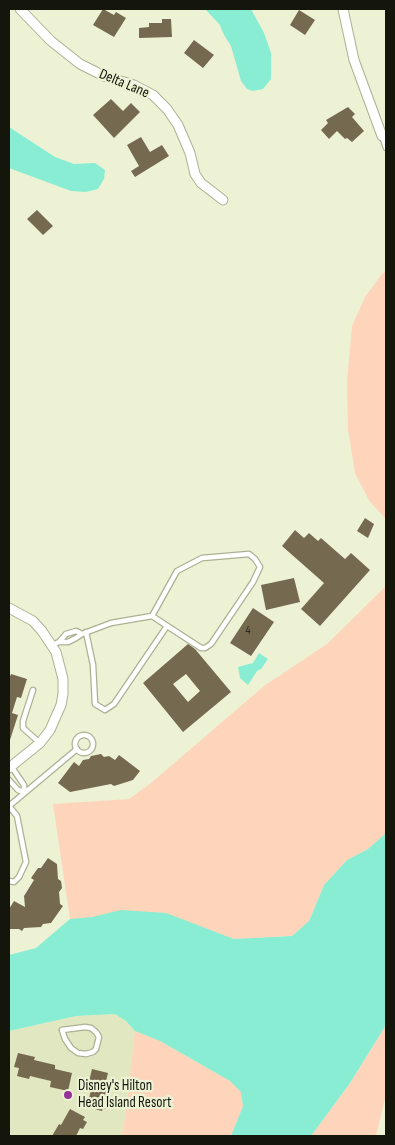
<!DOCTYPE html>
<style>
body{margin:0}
#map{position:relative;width:395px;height:1145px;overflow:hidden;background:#edf2d4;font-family:"Sofia Sans Condensed",sans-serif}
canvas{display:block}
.frame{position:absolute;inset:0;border:10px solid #14150b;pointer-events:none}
</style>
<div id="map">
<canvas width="395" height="1145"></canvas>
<div class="frame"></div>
</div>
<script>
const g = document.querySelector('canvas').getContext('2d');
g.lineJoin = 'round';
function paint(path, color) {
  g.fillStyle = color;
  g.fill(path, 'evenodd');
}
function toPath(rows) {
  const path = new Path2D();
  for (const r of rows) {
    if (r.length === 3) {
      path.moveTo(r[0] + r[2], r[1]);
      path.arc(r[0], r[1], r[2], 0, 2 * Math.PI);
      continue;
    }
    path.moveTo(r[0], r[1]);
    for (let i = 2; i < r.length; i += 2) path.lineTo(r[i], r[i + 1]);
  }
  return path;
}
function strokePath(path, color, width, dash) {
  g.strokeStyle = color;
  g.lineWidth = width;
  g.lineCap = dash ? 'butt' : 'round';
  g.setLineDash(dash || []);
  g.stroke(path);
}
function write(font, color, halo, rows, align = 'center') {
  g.font = font + ' "Sofia Sans Condensed",sans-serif';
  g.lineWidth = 4.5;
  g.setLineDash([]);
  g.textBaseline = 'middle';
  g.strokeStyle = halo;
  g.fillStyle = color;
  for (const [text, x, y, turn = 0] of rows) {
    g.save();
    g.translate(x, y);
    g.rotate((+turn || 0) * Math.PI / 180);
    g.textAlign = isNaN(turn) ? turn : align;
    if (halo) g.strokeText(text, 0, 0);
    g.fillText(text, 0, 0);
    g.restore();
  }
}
const built = toPath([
 [115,1014,126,1021,135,1031,124,1126,121,1136,9,1136,9,1031,76,1016]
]);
const green = toPath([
 [386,271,386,519,370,502,355,473,348,430,347,381,352,326,365,297,382,274],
 [386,586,386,833,368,849,347,860,324,885,309,921,292,936,234,939,166,914,70,919,53,804,129,799,151,783,264,686,327,644],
 [386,1025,386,1095,376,1136,311,1136,350,1083],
 [135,1031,160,1041,230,1081,242,1092,243,1106,231,1136,121,1136,124,1126]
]);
const water = toPath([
 [205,9,251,9,264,33,271,53,271,79,263,89,253,91,247,89,241,81,231,46,224,35,220,25],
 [9,127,55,157,74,164,95,163,105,170,104,179,98,189,86,192,71,191,9,168],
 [259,653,268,659,261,669,257,671,248,685,240,678,238,667,253,663],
 [386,833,386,1025,350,1083,311,1136,231,1136,243,1106,241,1092,230,1081,160,1041,135,1031,126,1021,115,1014,76,1016,9,1031,9,955,36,948,70,919,92,917,121,910,166,913,234,939,292,936,309,921,324,885,347,860,368,849]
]);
const building = toPath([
 [103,9,114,15,116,12,126,18,114,37,93,25],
 [299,10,315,20,305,35,290,25],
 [162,19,171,19,172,37,139,38,139,28,149,27,149,23,162,23],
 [194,40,214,55,203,68,184,53],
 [111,99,123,111,131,103,140,112,114,138,93,115],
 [348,107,355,114,352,117,364,131,352,142,347,138,345,139,337,131,329,139,321,130,328,123,326,120],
 [141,137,150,152,162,145,169,156,135,177,131,171,139,166,127,145],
 [37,210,53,226,43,235,27,219],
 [365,518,374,524,368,538,357,531],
 [295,530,304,538,309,533,318,541,321,538,345,559,351,553,370,570,320,626,301,609,324,583,282,546],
 [294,578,300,602,266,610,261,585],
 [253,608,274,622,251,656,230,643],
 [188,644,195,649,231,692,183,732,143,683],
 [186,674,200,691,188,702,173,684],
 [11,674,27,679,21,698,17,697,12,713,18,715,10,740,9,740,9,679],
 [101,754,104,757,109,756,115,760,119,755,140,771,133,780,114,786,111,784,70,792,58,783,74,762,79,766,83,760,89,759,91,756],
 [48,858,57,864,58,879,61,881,62,888,59,892,60,904,63,906,51,923,43,924,41,927,24,928,22,931,19,929,9,929,9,909,14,901,25,907,24,896,34,880,31,878,38,868,41,868],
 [18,1053,35,1057,34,1060,55,1065,55,1069,72,1073,68,1091,50,1087,51,1081,30,1076,29,1079,17,1076,19,1068,14,1067],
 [92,1069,108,1073,106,1081,110,1082,106,1099,109,1099,107,1109,103,1108,102,1111,87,1107,91,1090,87,1090],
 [70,1109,85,1117,83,1120,87,1122,83,1129,80,1128,76,1136,52,1136,59,1124,61,1125]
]);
const lane = toPath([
 [382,136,386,148],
 [86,632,93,665,95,704,105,710,114,704,167,626],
 [82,634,111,623,152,616,201,648,205,648,211,644,253,582,260,567,255,559,249,554,202,558,177,571,152,616],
 [52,645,59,642,68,642,76,638,82,634,76,631,66,634,59,642],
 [33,690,23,721,23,728,40,743],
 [84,744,9],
 [9,780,18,790,24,792,24,785,11,766],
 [9,806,17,816,26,862,19,877,14,882,9,881],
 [9,806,77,749],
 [85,1027,91,1028,96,1032,99,1037,96,1049,93,1052,86,1054,78,1053,71,1048,65,1039,62,1030,85,1027]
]);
const street = toPath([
 [20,9,51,41,80,64,104,76,134,85,153,95,167,109,178,125,190,153,195,174,201,183,223,200],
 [343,9,354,60,382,136],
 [9,608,33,621,42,631,56,652,63,679,63,694,61,705,50,730,40,743,9,768]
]);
const markers = [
 [68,1095,5,"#953299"]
];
const numberNames = [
 ["4",248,631]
];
const streetNames = [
 ["Delta Lane",124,84,23]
];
const poiNames = [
 ["Disney's Hilton",78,1086],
 ["Head Island Resort",78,1103]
];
paint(built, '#e1e7c1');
paint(green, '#fed5ba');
paint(water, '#88edd2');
paint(building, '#756950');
strokePath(lane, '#acb194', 7);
strokePath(street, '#acb194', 11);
strokePath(lane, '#fff', 4.5);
strokePath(street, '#fff', 9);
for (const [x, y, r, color] of markers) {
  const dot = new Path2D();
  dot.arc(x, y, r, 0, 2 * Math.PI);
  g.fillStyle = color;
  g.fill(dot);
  strokePath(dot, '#edf2d4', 2);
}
write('12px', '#2c2a1c', null, numberNames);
write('15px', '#14150b', '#edf2d4', streetNames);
write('15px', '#14150b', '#edf2d4', poiNames, 'left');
</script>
